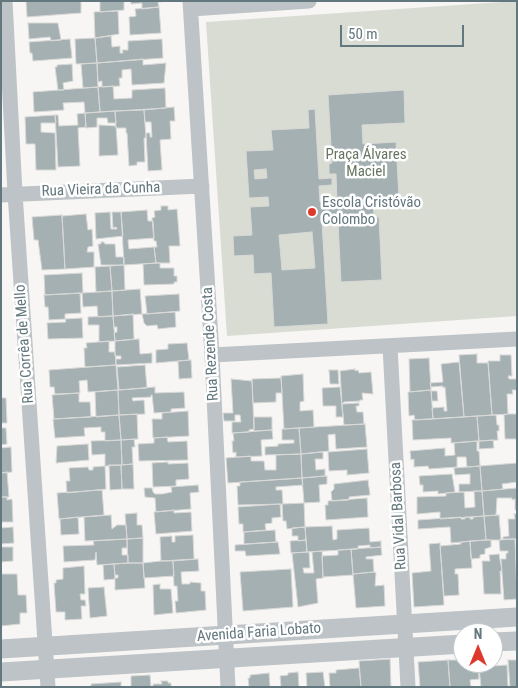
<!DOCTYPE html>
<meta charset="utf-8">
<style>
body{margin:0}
#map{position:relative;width:518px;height:688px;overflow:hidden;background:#f7f6f4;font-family:"Roboto Condensed",sans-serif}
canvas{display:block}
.frame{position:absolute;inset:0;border:2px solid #63777e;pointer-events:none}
.north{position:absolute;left:453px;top:623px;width:50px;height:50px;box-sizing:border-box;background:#fff;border:1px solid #c1c9cb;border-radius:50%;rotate:0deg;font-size:14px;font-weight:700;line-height:20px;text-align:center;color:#63777e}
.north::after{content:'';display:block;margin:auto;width:18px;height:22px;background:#de392d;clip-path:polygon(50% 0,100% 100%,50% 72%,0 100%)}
.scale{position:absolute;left:340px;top:25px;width:124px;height:22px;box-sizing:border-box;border:2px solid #63777e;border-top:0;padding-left:6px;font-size:15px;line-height:18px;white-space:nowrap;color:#63777e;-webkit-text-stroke:4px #fff;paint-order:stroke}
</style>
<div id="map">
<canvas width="518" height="688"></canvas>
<div class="frame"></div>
<div class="north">N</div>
<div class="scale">50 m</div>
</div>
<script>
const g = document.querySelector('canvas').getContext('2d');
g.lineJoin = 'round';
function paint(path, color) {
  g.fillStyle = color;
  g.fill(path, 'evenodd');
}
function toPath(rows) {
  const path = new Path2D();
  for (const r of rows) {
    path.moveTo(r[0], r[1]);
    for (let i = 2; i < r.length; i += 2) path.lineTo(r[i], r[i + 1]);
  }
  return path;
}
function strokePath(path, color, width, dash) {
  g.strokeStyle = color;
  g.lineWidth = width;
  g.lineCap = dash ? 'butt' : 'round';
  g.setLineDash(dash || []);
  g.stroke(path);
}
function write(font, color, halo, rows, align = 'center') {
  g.font = font + ' "Roboto Condensed",sans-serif';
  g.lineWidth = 5;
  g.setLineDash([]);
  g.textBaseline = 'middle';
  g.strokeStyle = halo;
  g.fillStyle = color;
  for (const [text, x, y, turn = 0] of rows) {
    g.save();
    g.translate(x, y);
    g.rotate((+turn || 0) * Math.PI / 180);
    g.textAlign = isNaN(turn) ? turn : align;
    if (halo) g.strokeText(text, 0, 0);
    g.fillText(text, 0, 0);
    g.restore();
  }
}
const green = toPath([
 [517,1,517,316,227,336,206,22]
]);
const building = toPath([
 [26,1,81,1,81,13,27,17,26,1],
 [100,1,124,1,124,10,100,12,100,1],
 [131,1,162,1,162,2,158,2,159,7,142,9,142,3,131,4,131,1],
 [159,7,161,33,130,35,129,17,136,16,135,9,159,7],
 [118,11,119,34,95,38,94,12,118,11],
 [28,23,58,23,61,40,51,41,50,37,29,39,28,23],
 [111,36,112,47,120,46,120,53,123,53,122,50,128,50,128,41,162,39,163,58,97,63,95,38,111,36],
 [95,38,97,63,76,64,75,39,95,38],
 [70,39,72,58,33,61,32,53,30,53,29,42,70,39],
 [143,59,143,65,166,63,164,83,132,85,131,69,122,70,122,78,119,78,120,86,102,87,102,81,98,82,97,63,143,59],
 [97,63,98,87,83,88,81,64,97,63],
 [72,64,73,81,63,83,64,90,58,90,55,67,57,67,57,65,72,64],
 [113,86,114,99,132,98,132,90,165,88,166,108,100,112,98,87,113,86],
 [98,87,100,112,85,113,84,102,63,103,64,110,34,112,33,92,98,87],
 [404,90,405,123,362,125,363,144,396,142,399,198,373,200,374,217,379,217,382,280,341,282,338,222,322,222,328,324,274,327,271,273,254,274,253,255,234,256,233,236,252,235,250,207,269,206,268,197,249,198,246,151,273,150,271,130,309,128,308,110,315,109,319,179,332,178,332,185,319,186,320,202,337,201,336,174,329,174,329,164,332,163,328,95,404,90],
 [266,169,267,178,255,179,254,170,266,169],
 [312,232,315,268,282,270,279,235,312,232],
 [174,107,175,121,170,121,171,139,160,140,162,170,148,171,146,133,150,133,150,137,152,137,151,122,145,122,144,110,174,107],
 [144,110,146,138,144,138,145,162,137,162,137,165,129,166,127,133,126,133,126,128,116,128,115,111,144,110],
 [115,111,116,123,108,123,107,118,97,118,97,127,86,128,85,113,115,111],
 [85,113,86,127,78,128,80,166,58,167,55,115,58,115,59,126,78,125,77,114,85,113],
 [55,115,56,123,41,123,41,132,55,133,56,170,36,170,35,144,26,144,25,117,55,115],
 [99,125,116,126,118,155,99,156,99,125],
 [161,206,168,206,168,210,177,209,180,246,169,246,170,263,156,263,154,247,157,247,156,241,154,241,152,218,155,217,154,211,161,210,161,206],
 [147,210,148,221,153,221,154,238,128,240,129,249,154,247,156,263,124,265,121,212,147,210],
 [110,212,111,229,117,229,116,227,113,228,112,212,121,212,123,236,96,239,95,213,110,212],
 [86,214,88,230,92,229,93,246,88,247,87,252,94,252,94,267,65,269,62,216,86,214],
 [62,215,65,269,42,270,38,240,34,240,32,217,62,215],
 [101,242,104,242,105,244,115,244,116,257,124,257,124,265,101,265,98,244,101,244,101,242],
 [156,263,160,263,160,268,174,268,174,276,177,276,177,282,174,282,174,284,144,285,143,264,156,263],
 [124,265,125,290,112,291,110,266,124,265],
 [110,266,112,291,96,292,95,267,110,266],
 [82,273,83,293,45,295,44,275,82,273],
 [140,289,142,314,113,316,112,291,140,289],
 [112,291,113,316,98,317,97,306,83,307,82,293,112,291],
 [80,293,81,313,65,314,65,319,49,320,48,307,45,307,44,295,80,293],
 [179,294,180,311,147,314,145,296,179,294],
 [175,312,176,327,158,329,157,325,147,326,144,323,142,314,175,312],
 [133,314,134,339,115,341,114,333,117,332,117,327,114,327,113,316,133,314],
 [113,316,115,341,99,342,99,325,88,325,88,317,113,316],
 [82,318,83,338,48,339,47,323,66,322,65,319,82,318],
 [139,339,140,354,152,353,152,363,116,365,116,359,121,359,121,356,115,356,115,341,139,339],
 [109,341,109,352,115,352,116,365,85,367,84,348,87,348,86,343,109,341],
 [187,343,189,360,156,363,156,350,168,349,168,344,187,343],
 [477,354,477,363,488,363,492,415,464,417,459,355,477,354],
 [500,355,511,355,512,376,508,376,509,379,517,379,517,390,512,390,513,394,507,394,508,414,492,415,488,361,500,361,500,355],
 [429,358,431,390,410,392,409,359,429,358],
 [191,360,192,378,179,379,178,361,191,360],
 [459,362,464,417,433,419,432,408,444,407,444,411,447,411,445,387,443,388,443,386,431,387,430,383,443,382,441,364,459,362],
 [116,365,118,390,88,392,87,380,79,381,80,393,55,394,54,387,50,387,49,370,116,365],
 [145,365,147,388,119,390,117,367,145,365],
 [355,369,355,371,358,370,359,373,371,372,373,394,362,393,363,400,360,400,360,401,344,402,342,404,340,371,355,369],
 [329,370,338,370,339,384,330,384,329,370],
 [303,374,304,401,300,402,300,411,313,410,314,427,284,429,281,376,303,374],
 [281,378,282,393,276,393,276,402,253,403,252,379,281,378],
 [231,379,252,381,254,429,249,430,249,432,232,433,232,422,241,422,240,415,235,415,235,421,224,421,223,413,233,413,231,379],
 [155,387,155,393,184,392,185,408,171,409,171,412,154,413,152,395,151,395,151,397,132,398,133,401,144,400,145,414,119,415,118,390,155,387],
 [340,387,343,417,336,417,336,406,323,406,322,388,340,387],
 [118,390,119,415,96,417,95,392,118,390],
 [431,390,433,419,415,420,414,415,409,416,408,392,431,390],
 [431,391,437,391,438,401,432,401,431,391],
 [79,393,79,402,90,402,91,417,54,419,52,395,79,393],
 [1,398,6,398,7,423,1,423,1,398],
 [359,403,359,406,356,406,357,412,363,412,364,424,344,425,342,404,359,403],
 [188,411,189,436,153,438,152,419,162,419,162,413,188,411],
 [137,414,138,439,121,440,119,415,137,414],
 [508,414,517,414,517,439,505,439,504,415,508,414],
 [119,415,121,440,105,441,105,432,101,432,101,427,84,428,85,436,55,438,53,419,119,415],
 [496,415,497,425,499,425,499,431,497,431,498,440,479,441,477,416,496,415],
 [477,416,479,441,451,443,451,438,413,440,412,420,477,416],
 [254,417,272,417,272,430,254,431,254,417],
 [365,424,367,447,336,449,335,434,328,435,329,451,301,454,299,428,365,424],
 [1,428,6,428,7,444,1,445,1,428],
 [299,428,301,454,265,455,265,447,278,446,278,444,294,443,294,440,282,440,282,429,299,428],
 [272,430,273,439,261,440,262,456,236,457,236,452,233,453,232,441,234,441,233,433,272,430],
 [167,437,168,442,187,441,188,460,139,461,138,444,154,443,154,438,167,437],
 [134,439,135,447,132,447,133,464,122,465,121,440,134,439],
 [121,440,122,465,105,466,105,454,92,455,91,441,121,440],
 [493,440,494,448,479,449,479,441,493,440],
 [477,441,477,451,479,451,480,466,467,467,466,457,457,457,457,467,429,469,428,466,414,467,414,459,411,460,410,451,445,448,445,456,455,455,454,443,477,441],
 [88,444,89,460,56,463,57,446,88,444],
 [11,447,12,472,1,473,1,448,11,447],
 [367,449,369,473,347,475,347,470,329,471,328,452,367,449],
 [323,452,323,459,315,459,316,470,325,469,325,476,302,478,301,454,323,452],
 [301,454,302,478,228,483,226,458,251,456,251,461,264,461,265,470,276,470,276,455,301,454],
 [168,462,168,464,188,463,189,479,176,480,176,486,153,487,152,463,168,462],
 [517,463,517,482,502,484,503,489,482,491,480,466,517,463],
 [133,464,134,489,122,489,121,465,133,464],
 [109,465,121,465,122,489,110,490,109,465],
 [105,466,106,489,67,493,66,481,70,481,69,468,88,467,89,470,93,470,93,467,105,466],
 [480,466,482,491,459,492,459,484,470,484,470,474,455,475,454,468,480,466],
 [7,472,9,497,1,497,1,473,7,472],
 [452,474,455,492,438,494,438,491,423,492,423,485,420,485,419,476,452,474],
 [325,476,327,476,327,484,319,485,320,502,304,503,302,478,325,476],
 [302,478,303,485,276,487,276,490,282,490,283,504,238,505,237,486,240,486,240,482,302,478],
 [368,480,370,495,349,497,349,500,332,501,331,492,334,489,334,484,368,480],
 [198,485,199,492,190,493,191,509,156,512,155,498,145,497,144,488,152,488,153,492,155,494,162,494,172,492,171,487,198,485],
 [517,488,517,510,515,510,515,499,512,500,512,498,497,498,496,515,484,516,482,491,517,488],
 [102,490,104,515,59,519,57,493,102,490],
 [474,491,482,491,484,516,440,519,440,512,417,514,417,497,446,496,446,493,464,492,465,508,475,507,474,491],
 [1,497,7,497,7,500,12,499,13,522,1,522,1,497],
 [367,498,368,517,326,520,325,505,328,505,328,501,367,498],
 [304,503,305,527,287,529,286,521,283,521,282,504,304,503],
 [280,504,281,517,272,518,272,523,265,524,266,530,243,532,243,524,239,524,238,507,280,504],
 [174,510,174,513,191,512,192,531,156,534,154,512,174,510],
 [137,513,137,525,142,525,143,538,127,539,125,514,137,513],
 [514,514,517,514,517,539,503,539,503,537,509,536,508,519,515,519,514,514],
 [111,515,112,529,117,525,126,525,127,539,85,541,84,517,111,515],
 [499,515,501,540,486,540,484,516,499,515],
 [484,516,486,540,451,543,450,527,418,529,418,520,461,517,461,519,465,519,465,517,470,517,470,519,473,519,473,517,484,516],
 [78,517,79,534,61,535,60,519,78,517],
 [332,526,333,540,337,539,337,530,369,528,370,542,381,541,381,547,370,548,370,545,358,546,358,549,307,552,305,527,332,526],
 [13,527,14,543,1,544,1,528,13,527],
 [305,527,306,540,298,541,298,536,292,536,292,528,305,527],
 [275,530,276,542,244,544,244,532,275,530],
 [193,535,194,559,161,561,160,537,172,536,172,542,175,542,175,536,193,535],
 [143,538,143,563,128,563,127,539,143,538],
 [127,539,127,548,122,548,122,555,128,555,128,563,97,565,96,552,95,560,64,562,63,546,94,545,93,541,127,539],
 [515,539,517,599,504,600,501,559,506,559,506,553,508,553,508,551,500,551,499,540,515,539],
 [306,540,307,552,291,553,290,541,306,540],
 [485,540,491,540,491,547,485,549,485,554,480,555,480,558,471,559,470,541,485,540],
 [470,541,472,568,455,569,455,574,458,574,459,595,444,596,440,546,461,544,461,542,470,541],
 [278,542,280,554,246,556,245,551,235,551,235,545,278,542],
 [440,543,444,605,414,607,412,573,431,571,429,544,440,543],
 [1,547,13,547,13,561,1,562,1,547],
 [381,547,382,555,366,557,366,559,373,559,374,572,353,574,351,549,381,547],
 [351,549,353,575,323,577,322,556,338,555,338,550,351,549],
 [322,551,323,578,316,579,318,603,298,607,292,553,309,552,310,568,303,568,304,573,314,573,312,552,322,551],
 [499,554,502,571,500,571,501,594,484,594,482,561,490,561,489,555,499,554],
 [198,559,199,571,181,572,182,584,190,584,190,582,201,583,201,591,205,591,206,610,176,613,175,601,178,601,177,586,174,586,173,561,198,559],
 [161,561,173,561,174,576,144,578,143,563,161,561],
 [128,563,143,563,145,588,115,590,115,578,118,578,118,575,115,575,114,564,128,563],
 [114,564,115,579,104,580,103,565,114,564],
 [84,566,85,594,80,594,81,600,85,600,86,606,81,606,82,619,65,620,65,612,56,612,54,583,56,583,56,580,63,579,63,568,84,566],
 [291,569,293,607,243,611,240,572,291,569],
 [374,572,376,573,375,586,384,585,385,606,356,608,353,574,374,572],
 [1,574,17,574,18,595,26,595,27,613,20,613,20,624,1,626,1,574],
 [160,584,160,589,171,589,173,613,154,615,153,585,160,584],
 [104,587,107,616,90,618,88,588,104,587],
 [390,659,391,687,361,687,359,661,390,659],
 [448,660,463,660,463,663,478,663,479,679,470,680,471,687,450,687,448,660],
 [448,660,450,687,420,687,418,662,448,660],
 [508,660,517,660,517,687,510,687,508,660],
 [507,665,508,687,481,687,479,667,507,665],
 [359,668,361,687,330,687,329,673,336,673,336,670,359,668],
 [298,672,299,687,281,687,280,676,288,675,288,673,298,672],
 [323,672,325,687,307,687,306,673,323,672],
 [269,673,270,687,249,687,248,678,250,678,250,675,269,673],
 [150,675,151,687,131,687,131,676,150,675],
 [161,681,168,681,168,683,171,683,171,687,153,687,153,684,162,684,161,681],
 [121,682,121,687,91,687,91,684,121,682]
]);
const minor = toPath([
 [5,1,15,193,48,687],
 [190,1,212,355,228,687],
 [191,9,309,1],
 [1,195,202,186],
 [390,346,408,687],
 [212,355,517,339]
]);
const tertiary = toPath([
 [493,642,517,641],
 [1,649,517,617],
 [1,672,463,644]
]);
const markers = [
 [312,212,5,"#de392d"]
];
const parkNames = [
 ["Praça Álvares",366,155],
 ["Maciel",366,172]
];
const streetNames = [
 ["Rua Vieira da Cunha",101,190,-2],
 ["Rua Corrêa de Mello",25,344,-94],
 ["Rua Rezende Costa",211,344,-93],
 ["Rua Vidal Barbosa",399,516,-93],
 ["Avenida Faria Lobato",259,633,-4]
];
const poiNames = [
 ["Escola Cristóvão",322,203],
 ["Colombo",322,220]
];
paint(green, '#d8dcd3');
paint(building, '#a5b0b3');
strokePath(building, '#d8d8d6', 1);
strokePath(minor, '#bdc3c6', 15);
strokePath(tertiary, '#bdc3c6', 19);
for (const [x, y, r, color] of markers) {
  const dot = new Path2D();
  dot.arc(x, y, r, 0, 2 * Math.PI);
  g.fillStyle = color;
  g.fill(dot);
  strokePath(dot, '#fff', 2);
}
write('15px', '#687661', '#fff', parkNames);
write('15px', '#63777e', '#fff', streetNames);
write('15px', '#63777e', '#fff', poiNames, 'left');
</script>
